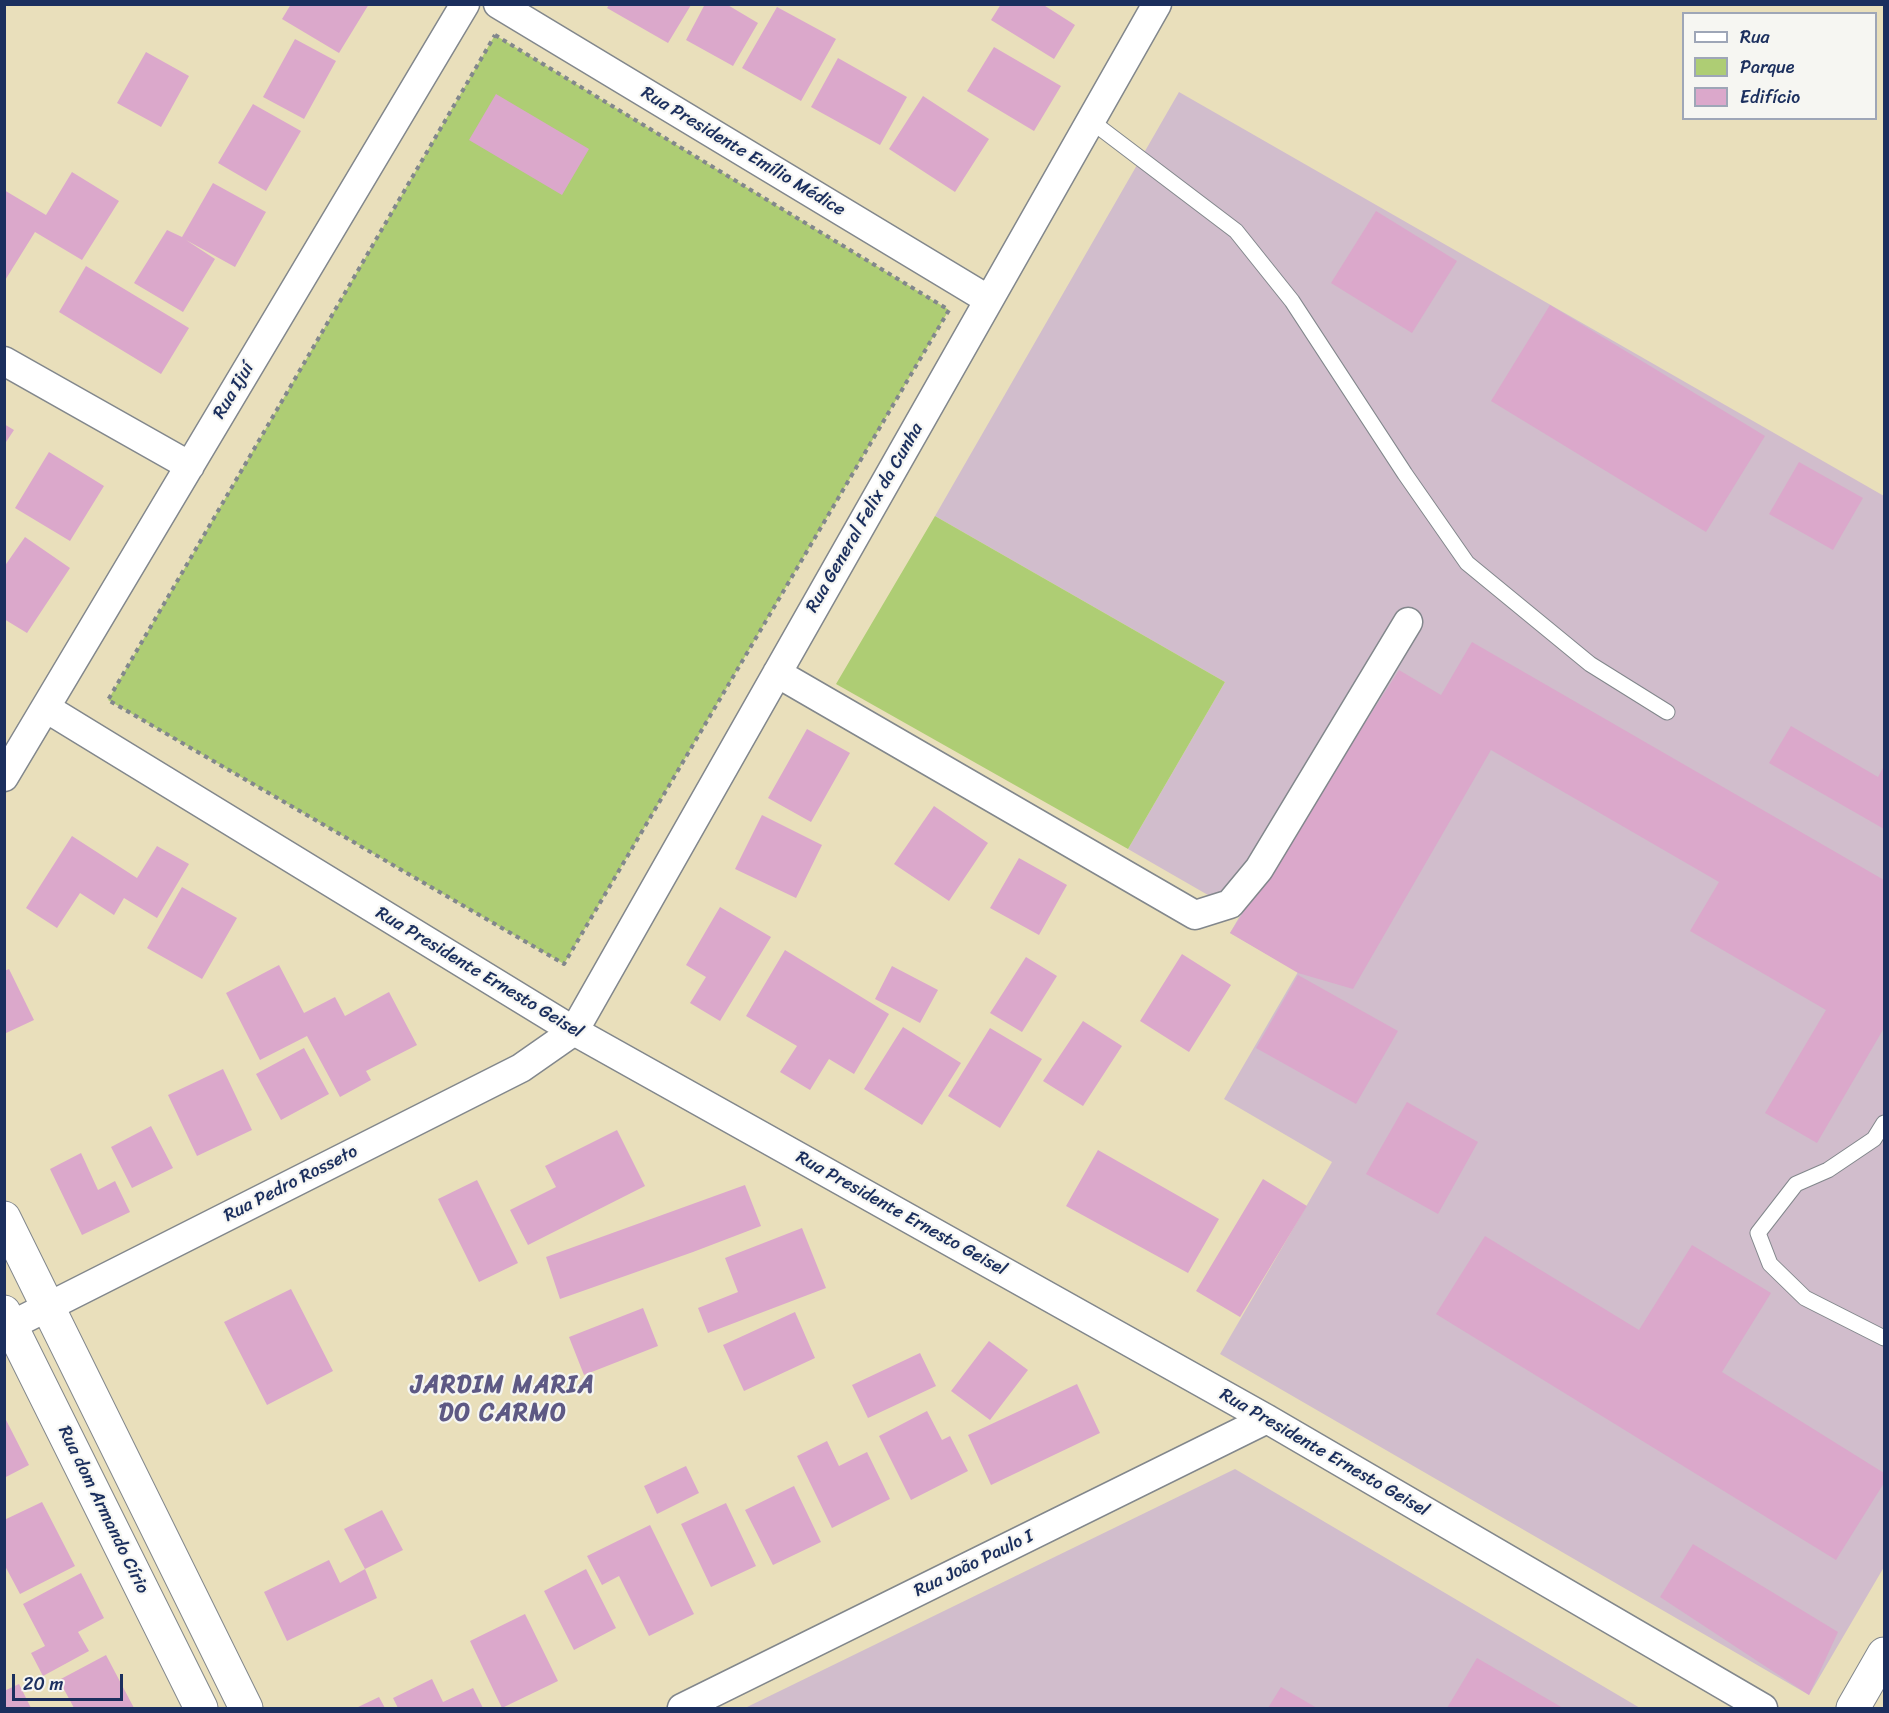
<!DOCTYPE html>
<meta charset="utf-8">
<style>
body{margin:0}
#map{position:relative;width:1889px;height:1713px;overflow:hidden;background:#e9dfbb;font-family:Sriracha,sans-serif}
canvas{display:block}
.frame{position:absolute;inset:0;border:6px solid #1b2f5e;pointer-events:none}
.legend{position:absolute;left:1682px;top:12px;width:195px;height:108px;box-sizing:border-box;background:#f6f6f2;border:2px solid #9ea6b7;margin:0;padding:8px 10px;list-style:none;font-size:18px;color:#1b2f5e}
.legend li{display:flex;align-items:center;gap:12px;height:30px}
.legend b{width:30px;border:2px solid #9ea6b7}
.scale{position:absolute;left:12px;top:1674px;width:111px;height:27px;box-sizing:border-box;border:3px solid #1b2f5e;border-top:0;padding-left:8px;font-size:18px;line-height:21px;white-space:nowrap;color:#1b2f5e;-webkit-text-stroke:4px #f6f6f2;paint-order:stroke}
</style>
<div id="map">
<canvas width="1889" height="1713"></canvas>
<div class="frame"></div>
<ul class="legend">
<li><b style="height:8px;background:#fff"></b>Rua</li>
<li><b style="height:16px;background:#aecd74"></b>Parque</li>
<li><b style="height:16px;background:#dba8cb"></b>Edifício</li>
</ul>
<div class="scale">20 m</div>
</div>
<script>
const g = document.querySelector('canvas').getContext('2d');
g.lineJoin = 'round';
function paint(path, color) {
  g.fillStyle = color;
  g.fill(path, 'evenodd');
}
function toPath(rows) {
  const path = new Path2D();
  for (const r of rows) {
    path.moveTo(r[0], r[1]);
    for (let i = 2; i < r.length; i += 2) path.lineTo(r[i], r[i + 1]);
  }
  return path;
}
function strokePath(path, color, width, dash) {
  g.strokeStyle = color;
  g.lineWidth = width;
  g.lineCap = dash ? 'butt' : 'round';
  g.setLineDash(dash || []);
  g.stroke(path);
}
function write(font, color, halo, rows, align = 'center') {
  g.font = font + ' Sriracha,sans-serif';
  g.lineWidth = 4.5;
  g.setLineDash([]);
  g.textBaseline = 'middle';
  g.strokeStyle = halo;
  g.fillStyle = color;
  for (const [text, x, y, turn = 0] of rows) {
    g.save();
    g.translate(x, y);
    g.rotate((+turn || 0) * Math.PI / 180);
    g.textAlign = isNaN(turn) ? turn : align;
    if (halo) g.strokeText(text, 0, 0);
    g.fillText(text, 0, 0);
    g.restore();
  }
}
const industrial = toPath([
 [1179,92,1884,496,1884,1567,1809,1695,1220,1354,1332,1162,1224,1099,1298,972,1230,933,1241,914,1128,849,1225,682,935,516],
 [1235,1469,1640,1708,745,1708]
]);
const green = toPath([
 [495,35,949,310,564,964,108,700],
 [935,516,1225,682,1128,849,836,684]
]);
const building = toPath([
 [291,4,369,4,339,53,282,19],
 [705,4,726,4,758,23,733,66,686,40],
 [1001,4,1042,4,1075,25,1054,59,991,20],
 [609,5,691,5,668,43,607,8],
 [777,7,836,39,801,101,742,68],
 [295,39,336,61,304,119,263,97],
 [994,47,1061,86,1034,131,967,91],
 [146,52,189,76,161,127,117,103],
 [838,58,907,97,880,145,811,107],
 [496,94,589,149,562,195,469,140],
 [923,96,989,139,955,192,889,149],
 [253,104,301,131,266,191,218,163],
 [72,172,119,201,82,260,35,232,4,282,4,190,46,215],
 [213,183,266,212,235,267,186,240,215,259,183,312,134,283,167,230,182,237],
 [1376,211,1457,261,1412,333,1331,283],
 [86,266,189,328,161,374,59,312],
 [1550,305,1765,436,1706,532,1491,401],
 [4,424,14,430,4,445],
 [49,452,104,486,70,541,15,508],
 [1799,462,1863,498,1833,550,1769,514],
 [25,537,70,568,27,633,4,619,4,567],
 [1472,642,1884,880,1884,1028,1817,1143,1765,1113,1826,1010,1690,931,1719,882,1491,750,1353,989,1298,973,1230,933,1399,670,1441,695],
 [1791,726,1878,777,1884,766,1884,829,1769,763],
 [807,729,850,753,811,822,768,798],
 [934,806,988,843,949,901,894,864],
 [762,815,822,845,796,898,735,869],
 [72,836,137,878,157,846,189,864,157,918,124,898,114,915,80,893,57,928,26,908],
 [1019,858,1067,885,1039,935,990,908],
 [182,887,237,918,202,979,147,948],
 [720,907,771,937,720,1021,690,1003,706,977,686,965],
 [785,950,889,1014,854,1074,829,1059,810,1090,780,1072,797,1046,746,1016],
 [1182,954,1231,985,1189,1052,1140,1021],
 [1026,957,1057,976,1022,1032,990,1013],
 [279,965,304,1013,335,997,345,1016,389,992,417,1045,366,1071,371,1080,340,1097,307,1036,260,1060,226,993],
 [892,966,938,990,920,1023,875,999],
 [9,969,34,1020,4,1034,4,971],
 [1298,975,1398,1031,1356,1104,1256,1048],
 [1083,1021,1122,1046,1083,1106,1043,1081],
 [903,1027,961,1063,922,1125,864,1089],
 [990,1028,1042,1059,1000,1128,948,1096],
 [304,1048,329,1094,281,1120,256,1074],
 [223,1069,252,1130,197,1156,168,1095],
 [1407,1102,1478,1142,1438,1214,1366,1174],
 [151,1126,173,1168,132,1188,111,1147],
 [617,1130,645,1186,528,1245,510,1210,556,1187,545,1166],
 [1098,1150,1219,1219,1188,1273,1066,1206],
 [81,1153,98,1190,115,1181,130,1212,82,1235,50,1169],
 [1263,1179,1307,1206,1240,1317,1196,1291],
 [477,1180,518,1263,479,1282,438,1199],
 [745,1185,761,1226,693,1252,560,1299,546,1257],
 [802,1228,826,1288,708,1333,698,1308,738,1292,725,1258],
 [1485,1236,1639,1330,1692,1245,1771,1293,1722,1372,1884,1473,1884,1483,1836,1560,1436,1314],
 [291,1289,333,1371,267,1405,224,1322],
 [643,1308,658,1346,584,1375,569,1337],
 [795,1312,815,1358,744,1391,723,1345],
 [989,1341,1028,1370,990,1420,951,1391],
 [920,1353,936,1386,868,1418,852,1385],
 [1077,1384,1100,1433,991,1485,968,1435],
 [927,1411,942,1440,950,1436,968,1471,911,1500,879,1436],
 [4,1416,29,1465,4,1478],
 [827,1441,839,1466,867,1452,890,1499,832,1528,797,1456],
 [686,1466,699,1493,657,1514,644,1486],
 [794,1486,821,1542,773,1565,745,1510],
 [42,1502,75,1566,20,1594,4,1564,4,1520],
 [726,1503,756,1566,711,1587,681,1524],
 [382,1510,403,1550,365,1569,344,1529],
 [650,1525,694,1614,649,1636,619,1576,602,1585,587,1556],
 [1693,1544,1838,1632,1809,1695,1660,1597],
 [329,1560,340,1583,365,1569,377,1598,287,1641,264,1592],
 [586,1569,616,1628,574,1650,544,1591],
 [81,1573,104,1618,78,1632,89,1651,43,1676,31,1653,45,1646,23,1604],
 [525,1614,558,1681,502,1708,470,1641],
 [106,1655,134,1708,74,1708,59,1680],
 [1477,1658,1563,1708,1447,1708],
 [432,1679,443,1702,473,1688,483,1708,398,1708,393,1698],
 [19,1684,31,1708,4,1708,4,1691],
 [1281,1687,1317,1708,1268,1708],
 [379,1697,385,1708,356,1708]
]);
const path = toPath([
 [495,35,949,310,564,964,108,700,495,35]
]);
const service = toPath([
 [1091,121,1236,231,1292,301,1405,474,1467,563,1590,664,1667,712],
 [1884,1123,1874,1139,1828,1170,1796,1184,1758,1233,1770,1264,1805,1298,1884,1338]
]);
const minor = toPath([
 [498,4,989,300],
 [4,361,190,466],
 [777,673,1195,915,1230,904,1259,869,1408,622],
 [46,708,574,1031,1267,1419,1763,1708],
 [4,777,465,4],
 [4,1329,521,1068,574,1031,1157,4],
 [682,1708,1267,1419]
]);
const tertiary = toPath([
 [4,1218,246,1708],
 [4,1312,201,1708]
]);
const secondary = toPath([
 [1853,1708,1884,1654]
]);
const streetNames = [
 ["Rua Presidente Emílio Médice",743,152,31],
 ["Rua Ijuí",234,391,-59],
 ["Rua General Felix da Cunha",865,518,-60],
 ["Rua Presidente Ernesto Geisel",479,973,31],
 ["Rua Pedro Rosseto",291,1184,-27],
 ["Rua Presidente Ernesto Geisel",901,1214,29],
 ["Rua Presidente Ernesto Geisel",1324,1453,30],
 ["Rua dom Armando Círio",103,1510,64],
 ["Rua João Paulo I",974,1564,-26]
];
const districtNames = [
 ["JARDIM MARIA",503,1386],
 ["DO CARMO",503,1414]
];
paint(industrial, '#d1bdcc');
paint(green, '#aecd74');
paint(building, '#dba8cb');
strokePath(service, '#82878c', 17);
strokePath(minor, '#82878c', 31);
strokePath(tertiary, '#82878c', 35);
strokePath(secondary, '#82878c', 35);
strokePath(path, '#82878c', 4, [4.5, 4.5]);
strokePath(service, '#fff', 15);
strokePath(minor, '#fff', 28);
strokePath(tertiary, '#fff', 33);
strokePath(secondary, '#fff', 33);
write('18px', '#1b2f5e', '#f6f6f2', streetNames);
g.letterSpacing = '1.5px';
write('bold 24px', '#5e5984', '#f6f6f2', districtNames);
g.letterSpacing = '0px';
</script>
